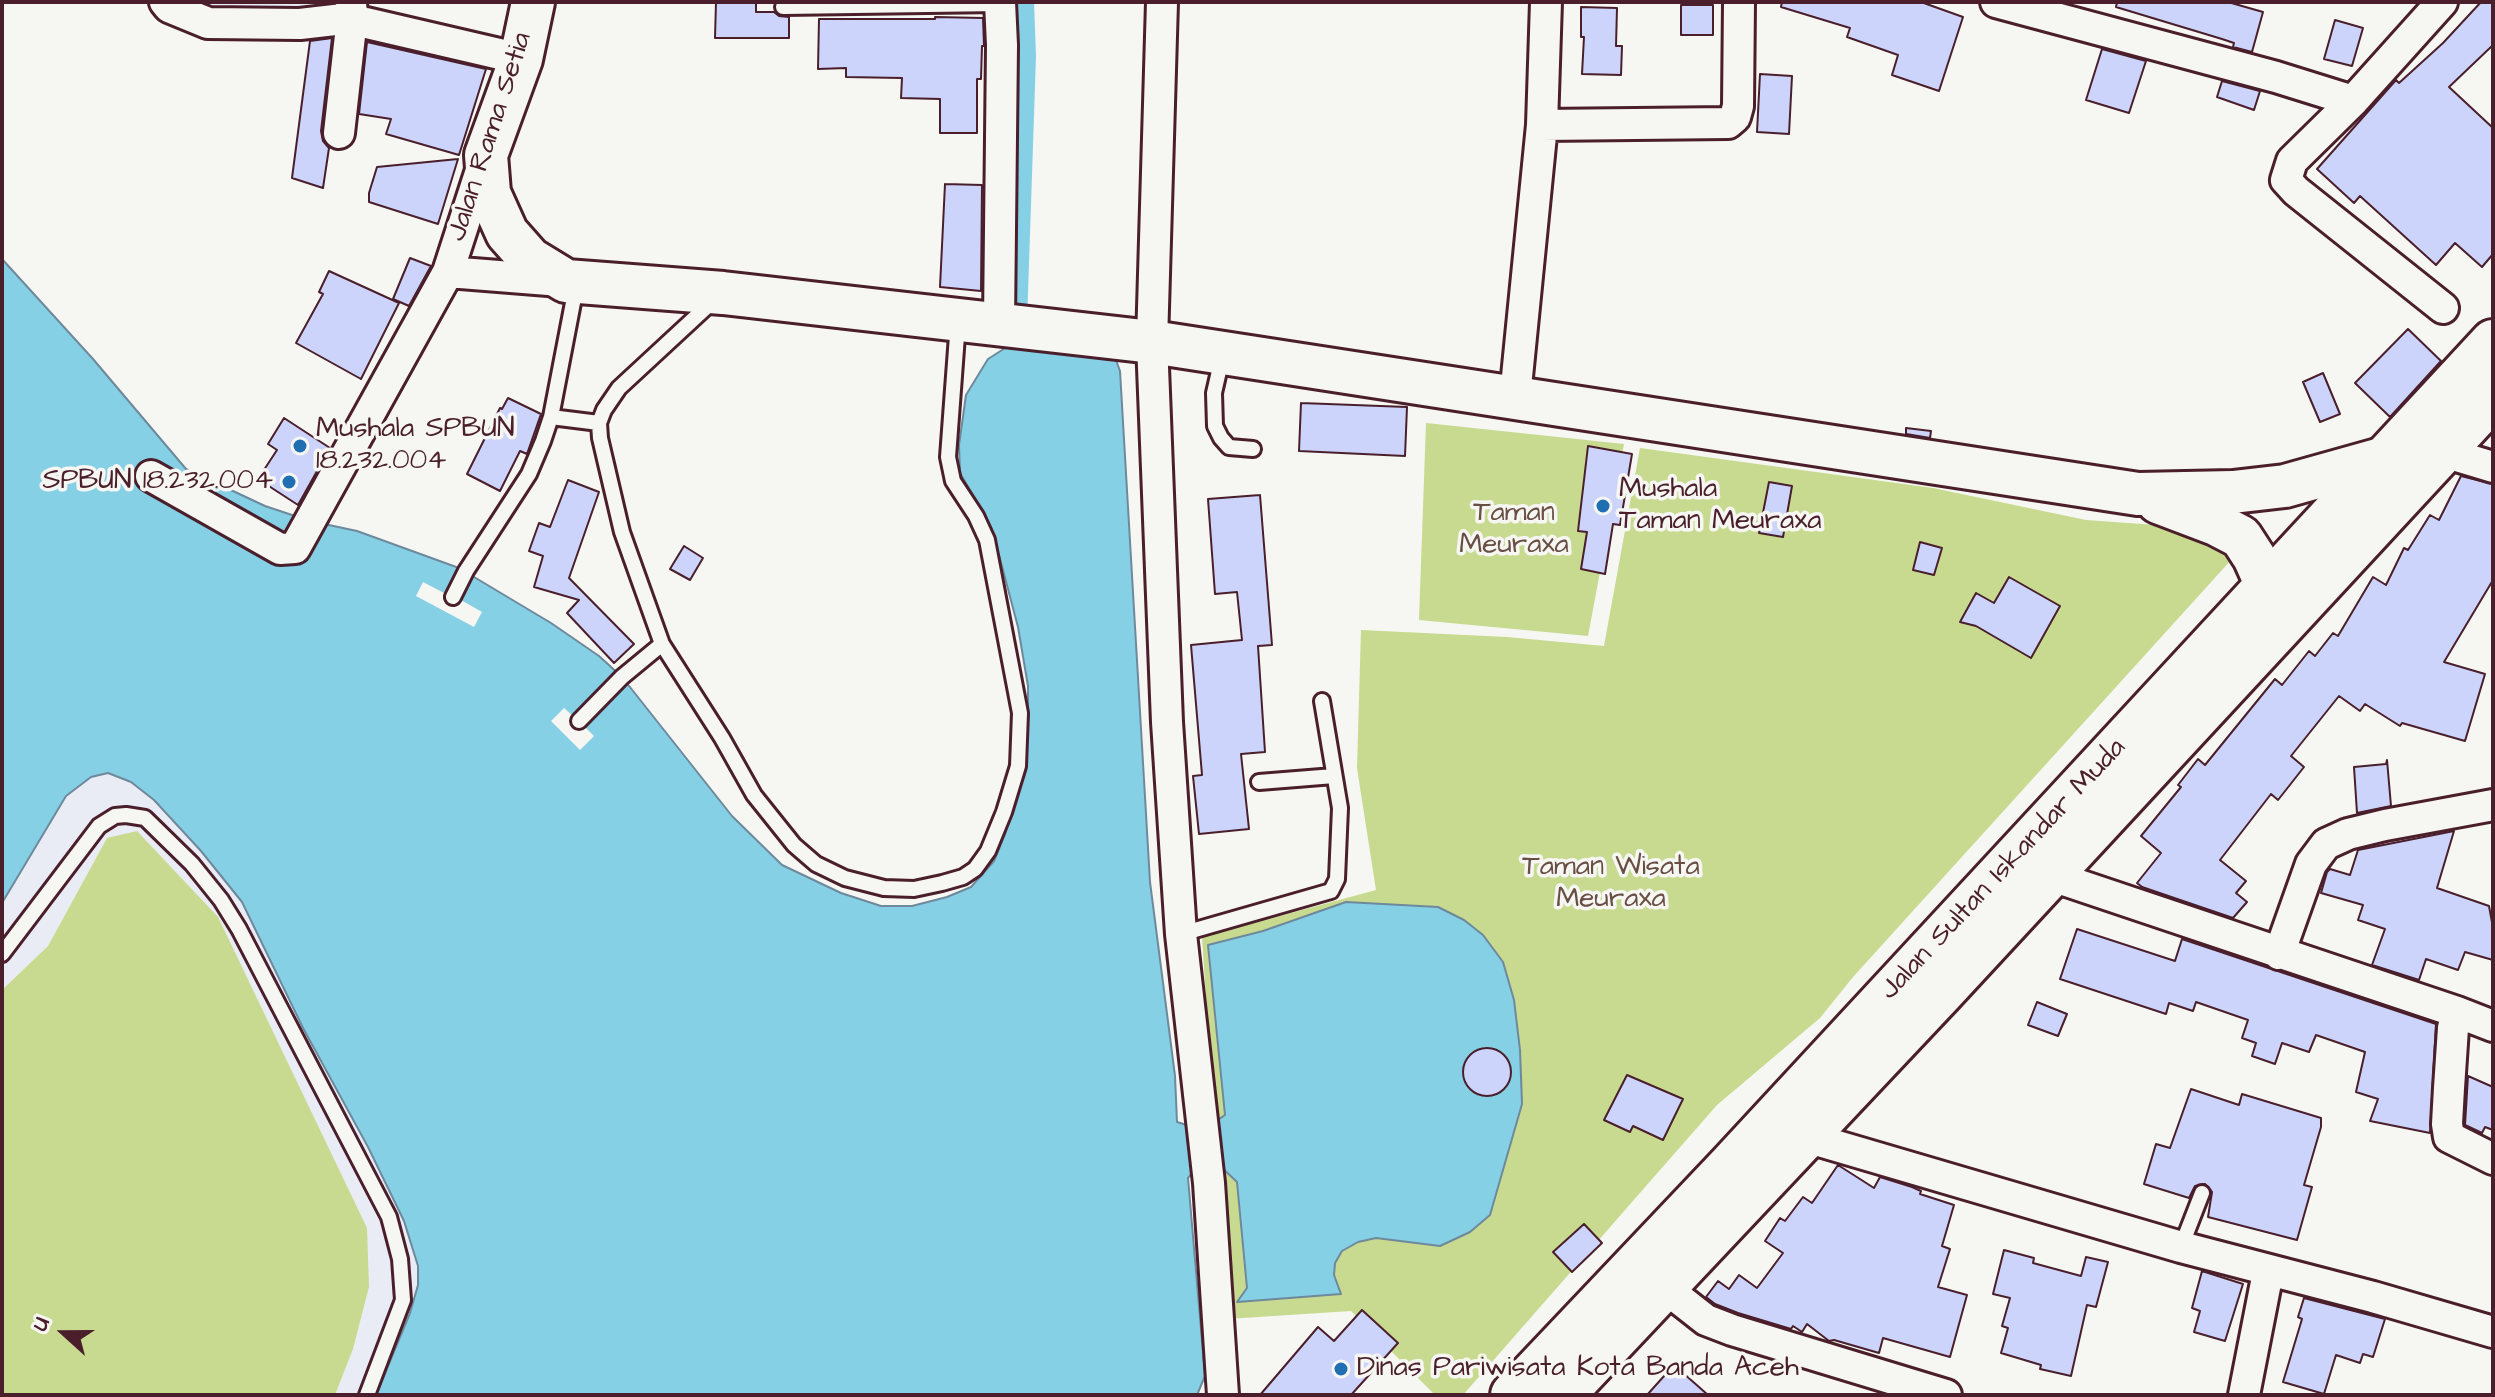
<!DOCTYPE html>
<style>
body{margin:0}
#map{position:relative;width:2495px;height:1397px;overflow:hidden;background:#f6f6f2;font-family:"Architects Daughter",sans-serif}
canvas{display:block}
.frame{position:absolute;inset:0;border:4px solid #4a1f2b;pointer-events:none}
.north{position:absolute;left:24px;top:1293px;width:80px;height:80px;-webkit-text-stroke:6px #f6f6f2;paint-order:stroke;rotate:291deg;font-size:22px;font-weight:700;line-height:32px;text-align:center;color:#4a1f2b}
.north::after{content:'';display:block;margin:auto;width:28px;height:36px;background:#4a1f2b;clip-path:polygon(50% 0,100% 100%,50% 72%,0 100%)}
</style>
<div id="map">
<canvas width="2495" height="1397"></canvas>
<div class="frame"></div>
<div class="north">U</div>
</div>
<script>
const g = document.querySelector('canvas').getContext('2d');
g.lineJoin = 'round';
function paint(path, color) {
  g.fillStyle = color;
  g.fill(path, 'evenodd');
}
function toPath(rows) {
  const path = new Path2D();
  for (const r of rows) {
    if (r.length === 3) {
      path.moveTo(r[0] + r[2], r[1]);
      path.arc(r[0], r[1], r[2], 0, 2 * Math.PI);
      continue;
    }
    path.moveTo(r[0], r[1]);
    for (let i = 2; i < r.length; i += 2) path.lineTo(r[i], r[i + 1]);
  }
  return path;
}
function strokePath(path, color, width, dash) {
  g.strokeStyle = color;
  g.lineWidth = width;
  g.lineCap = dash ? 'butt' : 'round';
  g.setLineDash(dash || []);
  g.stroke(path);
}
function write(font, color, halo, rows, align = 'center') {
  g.font = font + ' "Architects Daughter",sans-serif';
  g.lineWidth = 7;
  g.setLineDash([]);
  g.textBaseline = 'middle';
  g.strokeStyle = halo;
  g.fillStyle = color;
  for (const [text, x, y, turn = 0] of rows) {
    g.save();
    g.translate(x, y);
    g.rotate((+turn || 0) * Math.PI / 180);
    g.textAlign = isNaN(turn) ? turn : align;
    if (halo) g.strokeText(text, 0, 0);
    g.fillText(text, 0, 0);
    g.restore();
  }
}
const built = toPath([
 [173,2,334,2,333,21,187,21],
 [108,773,131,782,154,800,201,851,242,902,303,1028,368,1147,404,1221,418,1266,418,1285,410,1313,376,1395,335,1395,353,1349,369,1287,107,838,48,946,2,990,2,903,66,796,91,777]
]);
const green = toPath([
 [1426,423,1624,444,1588,636,1419,620],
 [1640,448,1933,488,2086,520,2184,527,2232,559,1853,977,1820,1018,1717,1105,1463,1395,1435,1395,1351,1311,1227,1319,1202,937,1376,890,1357,768,1361,630,1507,637,1604,646],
 [137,831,218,917,367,1228,369,1287,353,1349,335,1395,2,1395,2,990,48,946,107,838]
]);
const water = toPath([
 [2,259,93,359,186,469,265,506,310,521,357,531,459,568,551,623,599,656,622,677,732,816,782,865,841,893,881,906,912,906,947,897,971,887,994,861,1005,834,1022,774,1028,734,1028,686,1018,627,999,555,980,507,960,473,959,445,966,395,988,359,1013,343,1116,360,1120,371,1150,882,1175,1076,1177,1122,1190,1126,1212,1124,1225,1115,1208,945,1263,931,1346,902,1438,907,1464,920,1483,935,1503,962,1514,1000,1520,1050,1522,1104,1490,1215,1470,1232,1440,1246,1376,1238,1358,1242,1342,1251,1335,1263,1334,1275,1341,1294,1237,1302,1247,1288,1237,1182,1219,1165,1197,1167,1188,1178,1205,1376,1197,1395,376,1395,410,1313,418,1285,418,1266,404,1221,368,1147,303,1028,242,902,201,851,154,800,131,782,108,773,91,777,66,796,2,903,2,259]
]);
const pier = toPath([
 [460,568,474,575,461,600,482,612,474,627,416,596,423,582,446,594],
 [616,672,626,683,584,726,594,736,580,750,551,721,564,708,573,716]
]);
const canal = toPath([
 [1013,323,1022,56,1020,2]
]);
const building = toPath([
 [716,2,756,2,756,12,774,12,779,16,789,17,789,38,715,38,716,2],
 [1782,2,1921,2,1963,17,1939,91,1892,75,1898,55,1847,37,1850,28,1781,7,1782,2],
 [2117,2,2228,2,2263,12,2252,52,2233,47,2234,43,2222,39,2116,7,2117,2],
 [2481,2,2493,2,2493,45,2449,87,2493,128,2493,254,2482,267,2455,243,2436,265,2360,196,2354,203,2317,169,2396,80,2399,83,2443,43,2481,2],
 [1681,5,1713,5,1713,35,1681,35,1681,5],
 [1581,7,1617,8,1616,46,1622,46,1621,75,1582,74,1584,37,1581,37,1581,7],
 [935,17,983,18,984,46,982,46,981,79,977,79,977,133,940,133,940,99,901,98,902,78,846,77,846,68,818,69,819,19,935,19,935,17],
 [2335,20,2363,28,2352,66,2324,59,2335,20],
 [332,38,321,131,323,141,329,148,323,188,292,178,310,41,332,38],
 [367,42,486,69,459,155,386,134,391,119,359,114,367,42],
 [2102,49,2146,61,2129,113,2086,100,2102,49],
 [1760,74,1792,76,1789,134,1757,132,1760,74],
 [2222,81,2260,91,2254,110,2217,97,2222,81],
 [458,159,438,224,369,202,369,193,377,167,458,159],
 [945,184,982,185,981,291,940,287,945,184],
 [410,258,431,266,409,306,393,299,410,258],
 [329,271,399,303,361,379,296,343,323,294,319,292,329,271],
 [2408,329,2441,361,2390,417,2355,383,2408,329],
 [2323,373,2340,414,2320,422,2303,382,2323,373],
 [508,398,541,414,527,454,520,451,500,491,467,474,500,408,502,409,508,398],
 [1301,403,1407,407,1405,456,1299,451,1301,403],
 [284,418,330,448,298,505,258,479,277,450,268,444,284,418],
 [1906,428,1931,431,1930,438,1906,434,1906,428],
 [1588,446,1632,454,1620,525,1613,524,1605,574,1581,569,1587,532,1578,531,1588,446],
 [2461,476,2493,484,2493,580,2444,662,2485,674,2465,741,2402,723,2400,726,2365,704,2360,711,2339,696,2291,756,2304,767,2278,800,2271,794,2220,860,2246,881,2236,893,2247,902,2233,918,2142,887,2137,883,2161,853,2141,836,2181,787,2178,785,2198,759,2205,765,2275,679,2282,685,2309,651,2315,656,2333,633,2338,636,2373,577,2386,585,2404,548,2408,550,2430,515,2439,520,2461,476],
 [568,480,599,492,569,578,634,644,614,663,567,613,579,600,534,587,543,556,529,551,539,523,550,527,568,480],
 [1769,482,1792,486,1783,537,1759,533,1769,482],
 [1260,495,1272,645,1258,646,1265,752,1241,754,1249,829,1199,834,1193,776,1202,775,1191,645,1242,640,1237,592,1215,594,1208,499,1260,495],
 [1920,542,1942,548,1934,575,1913,570,1920,542],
 [684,546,703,558,690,580,670,569,684,546],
 [2009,577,2060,606,2031,658,1976,626,1960,622,1976,593,1994,603,2009,577],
 [2387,760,2391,806,2357,813,2354,767,2386,764,2387,760],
 [2454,831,2437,888,2489,906,2493,928,2493,960,2465,952,2458,970,2426,959,2419,980,2372,965,2385,929,2358,920,2363,905,2321,893,2327,872,2330,869,2350,875,2358,850,2454,831],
 [2077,929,2175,961,2182,939,2436,1024,2430,1133,2370,1121,2378,1099,2356,1092,2365,1052,2316,1035,2309,1052,2282,1043,2275,1064,2252,1056,2256,1043,2242,1038,2248,1020,2196,1002,2193,1011,2169,1003,2166,1014,2060,979,2077,929],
 [2037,1002,2067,1014,2058,1036,2028,1025,2037,1002],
 [1487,1072,24],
 [1627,1075,1683,1099,1663,1140,1633,1126,1630,1132,1604,1120,1627,1075],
 [2468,1076,2493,1087,2493,1130,2485,1127,2482,1133,2465,1125,2468,1076],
 [2191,1089,2239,1105,2242,1094,2321,1118,2321,1127,2304,1185,2312,1187,2297,1240,2208,1217,2212,1192,2205,1184,2195,1186,2189,1198,2144,1184,2156,1144,2170,1148,2191,1089],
 [1838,1165,1874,1188,1880,1177,1912,1187,1921,1191,1920,1194,1954,1205,1942,1246,1950,1249,1938,1287,1967,1295,1950,1357,1883,1338,1879,1353,1834,1340,1829,1341,1807,1324,1802,1332,1793,1326,1791,1329,1738,1313,1715,1304,1706,1297,1718,1281,1729,1289,1739,1275,1757,1288,1783,1253,1765,1241,1780,1218,1785,1221,1803,1197,1812,1203,1838,1165],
 [1584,1224,1602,1243,1572,1272,1553,1252,1584,1224],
 [2004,1250,2034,1258,2033,1263,2081,1276,2086,1257,2108,1262,2096,1307,2087,1305,2071,1376,2040,1369,2041,1365,2001,1353,2008,1328,2002,1326,2010,1298,1993,1294,2004,1250],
 [2202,1271,2243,1284,2225,1341,2194,1332,2200,1311,2192,1308,2202,1271],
 [2304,1298,2385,1319,2373,1357,2363,1354,2360,1363,2336,1355,2324,1394,2283,1382,2302,1319,2298,1317,2304,1298],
 [1362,1310,1398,1343,1351,1395,1260,1395,1318,1327,1334,1341,1362,1310],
 [1674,1365,1708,1395,1647,1395,1674,1365]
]);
const lane = toPath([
 [783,7,1000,4],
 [713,301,619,388,604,410,599,423,600,438,622,532,662,644,722,738,754,795,794,845,816,864,845,878,884,888,914,889,942,883,963,877,975,869,988,851,1004,812,1018,766,1020,713,987,540,976,516,953,481,948,457,958,322],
 [1222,358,1214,393,1215,426,1221,438,1229,447,1253,449],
 [551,417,599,423],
 [453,597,466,571,529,474,543,441,551,417,576,287],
 [579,721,622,677,662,644],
 [1259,782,1334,776],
 [1181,934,1331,891,1337,879,1340,808,1322,701],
 [2,954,99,826,115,816,126,815,145,818,192,864,221,900,239,929,389,1217,400,1259,403,1300,367,1395],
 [2181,1247,2202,1193]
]);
const street = toPath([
 [165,2,169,7,208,23,300,24,352,18,339,133],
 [351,2,352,18,362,22,521,59],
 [1162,2,1152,342,1167,722,1181,934,1209,1183,1223,1395],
 [1996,2,2276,77,2353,101],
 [2442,2,2353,101,2292,161,2286,180,2296,191,2443,308],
 [1542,125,1728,123,1735,117,1738,106,1739,2],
 [448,272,561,281],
 [999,322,1002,45,1000,2],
 [1515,397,1542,125,1546,2],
 [2440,451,2493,467],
 [151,476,280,549,295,548,448,272,483,164],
 [2049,875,2457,1012,2453,1028,2449,1088,2447,1124,2449,1137,2493,1159],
 [2279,954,2311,864,2326,844,2348,834,2385,825,2493,805],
 [2457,1012,2493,1026],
 [1806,1137,2181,1247,2373,1297,2493,1332],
 [1664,1287,1706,1320,1732,1330,1946,1395],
 [2244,1395,2268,1272]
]);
const secondary = toPath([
 [533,2,521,59,486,155,489,193,507,233,530,259,566,281,723,293,1152,342,2138,494,2233,492,2285,486,2385,458],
 [2158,502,2216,524,2241,537,2254,557,2267,586]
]);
const highway = toPath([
 [1513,1395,1730,1166,2493,342],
 [1562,1395,1941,993,2493,397]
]);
const markers = [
 [300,446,8,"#1f6fb2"],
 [289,482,8,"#1f6fb2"],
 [1603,506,8,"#1f6fb2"],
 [1341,1369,8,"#1f6fb2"]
];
const streetNames = [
 ["Jalan Rama Setia",491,137,-72],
 ["Jalan Sultan Iskandar Muda",2004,870,-47]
];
const poiNames = [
 ["Mushala SPBUN",316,430],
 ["18.232.004",316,462],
 ["SPBUN 18.232.004",273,482,"right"],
 ["Mushala",1619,490],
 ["Taman Meuraxa",1619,522],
 ["Dinas Pariwisata Kota Banda Aceh",1357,1369]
];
const parkNames = [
 ["Taman",1514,514],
 ["Meuraxa",1514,546],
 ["Taman Wisata",1611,868],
 ["Meuraxa",1611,900]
];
paint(built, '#e9ecf5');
paint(green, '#c7da8f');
paint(water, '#86d0e6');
strokePath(water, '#6e899b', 2);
paint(pier, '#f6f6f2');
strokePath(canal, '#86d0e6', 28);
paint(building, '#ccd4fc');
strokePath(building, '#4a1f2b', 2);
strokePath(lane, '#4a1f2b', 20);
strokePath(street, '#4a1f2b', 36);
strokePath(secondary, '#4a1f2b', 48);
strokePath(highway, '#4a1f2b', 50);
strokePath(lane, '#f6f6f2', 14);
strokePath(street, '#f6f6f2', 30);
strokePath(secondary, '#f6f6f2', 42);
strokePath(highway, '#f6f6f2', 44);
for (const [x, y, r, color] of markers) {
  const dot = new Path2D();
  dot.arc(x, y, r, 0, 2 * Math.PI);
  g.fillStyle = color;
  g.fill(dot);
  strokePath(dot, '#f6f6f2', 3);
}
write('28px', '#4a1f2b', '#f6f6f2', streetNames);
write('28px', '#4a1f2b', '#f6f6f2', poiNames, 'left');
write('28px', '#694e44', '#f6f6f2', parkNames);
</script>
